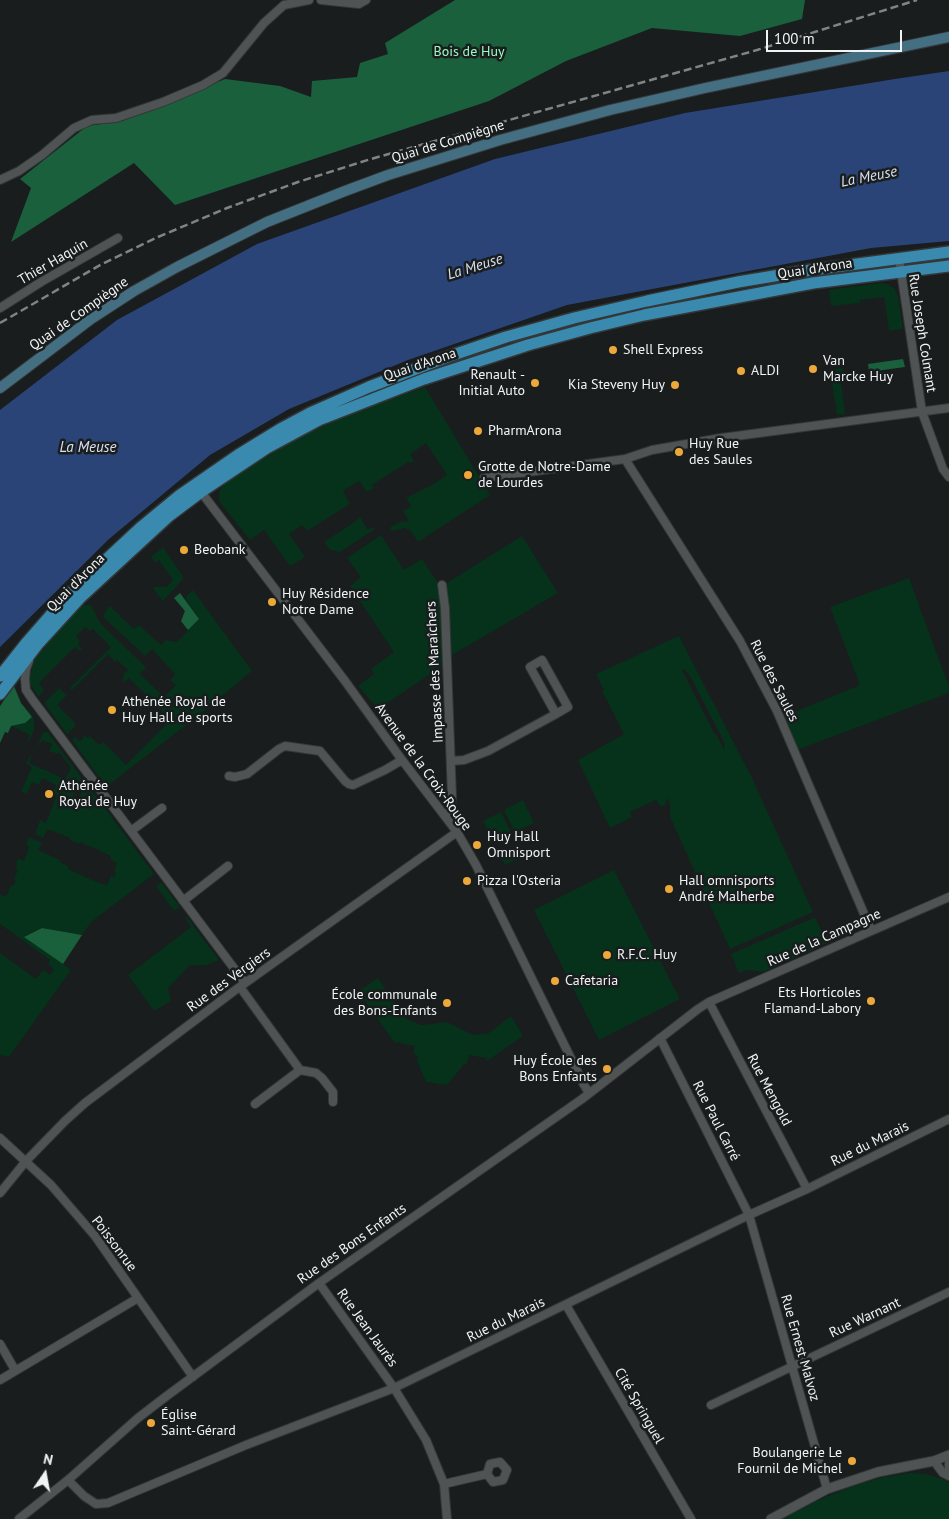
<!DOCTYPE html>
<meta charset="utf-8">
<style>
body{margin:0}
#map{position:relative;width:949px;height:1519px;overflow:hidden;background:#191d1e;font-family:"PT Sans",sans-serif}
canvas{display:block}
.north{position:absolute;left:20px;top:1449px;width:50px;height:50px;-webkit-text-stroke:4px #191d1e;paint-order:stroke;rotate:12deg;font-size:14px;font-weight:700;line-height:20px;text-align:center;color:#f1f4f5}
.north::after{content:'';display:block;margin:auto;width:18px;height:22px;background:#f1f4f5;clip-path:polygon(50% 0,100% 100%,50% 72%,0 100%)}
.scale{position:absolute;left:766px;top:30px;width:136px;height:22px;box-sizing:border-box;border:2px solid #f1f4f5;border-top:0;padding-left:6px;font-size:15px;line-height:18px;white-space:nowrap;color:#f1f4f5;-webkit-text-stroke:4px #191d1e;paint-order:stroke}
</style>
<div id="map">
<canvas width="949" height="1519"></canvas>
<div class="north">N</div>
<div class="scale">100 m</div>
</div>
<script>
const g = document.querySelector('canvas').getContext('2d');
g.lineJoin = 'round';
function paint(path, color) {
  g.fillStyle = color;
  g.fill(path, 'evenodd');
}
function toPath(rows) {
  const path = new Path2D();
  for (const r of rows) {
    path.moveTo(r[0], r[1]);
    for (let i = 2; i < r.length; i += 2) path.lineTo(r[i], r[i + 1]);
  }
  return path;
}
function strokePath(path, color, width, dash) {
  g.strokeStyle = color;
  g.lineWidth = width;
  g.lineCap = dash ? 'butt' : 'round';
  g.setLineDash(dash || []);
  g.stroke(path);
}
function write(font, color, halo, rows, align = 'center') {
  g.font = font + ' "PT Sans",sans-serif';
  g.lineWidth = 5;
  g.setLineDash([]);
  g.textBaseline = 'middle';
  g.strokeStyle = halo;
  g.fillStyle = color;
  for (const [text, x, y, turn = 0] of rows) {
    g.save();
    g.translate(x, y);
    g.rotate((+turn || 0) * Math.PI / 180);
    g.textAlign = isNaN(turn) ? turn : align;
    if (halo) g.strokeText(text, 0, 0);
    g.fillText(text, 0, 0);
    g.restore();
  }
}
const green = toPath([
 [880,283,887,284,894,288,898,295,903,329,889,331,884,297,860,300,860,303,831,306,829,290],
 [843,368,844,376,840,377,845,414,837,415,830,370],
 [425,387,490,495,418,542,411,531,405,528,393,531,389,528,402,521,409,522,403,511,411,506,406,498,432,485,447,475,426,443,410,454,414,461,410,463,408,462,372,485,374,488,367,492,359,481,343,491,350,504,307,531,302,525,289,534,305,557,290,566,264,530,250,540,219,501,219,493,223,484,294,440,351,413],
 [360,517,368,530,373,527,375,529,340,552,330,550,324,542,356,521,356,520],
 [381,535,404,570,422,559,439,584,442,603,444,665,378,709,358,686,374,674,371,669,394,652,350,586,361,577,347,558],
 [522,536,558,593,452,655,445,584],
 [163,547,184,578,163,601,153,589,154,587,166,587,173,580,159,560,155,563,151,557],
 [909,578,949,687,949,693,794,751,780,718,860,685,830,607],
 [193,590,252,671,190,722,106,787,72,740,75,737,80,741,85,736,88,738,90,736,99,745,103,742,126,765,167,724,162,719,166,715,129,678,125,682,122,679,124,677,123,675,128,670,117,660,115,662,108,654,72,690,70,688,111,647,93,629,90,631,85,627,76,636,80,641,78,644,82,649,80,651,75,647,39,683,44,690,39,697,30,684,29,679,34,661,74,611,83,605,91,605,100,623,146,667,140,674,164,697,176,685,170,680,175,674,152,649,145,656,103,617,108,607,111,607,134,629,139,625,161,645,166,640,177,642,199,619,185,598],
 [679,636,753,780,813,912,730,949,670,817,670,805,667,798,665,805,661,807,656,800,630,812,632,817,610,828,578,760,624,734,602,691,604,690,596,674],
 [684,669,690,676,724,742,725,747,724,749,716,734,715,735,682,670],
 [59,688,67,695,57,705,75,723,74,724,76,726,67,734,44,703],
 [21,701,32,715,34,720,34,731,29,741,27,741,30,735,11,726,25,723,32,717],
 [47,731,83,780,83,782,77,787,70,804,75,807,81,793,84,790,90,788,154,874,91,922,82,935,42,928,25,936,71,970,9,1057,0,1055,0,953,36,979,43,970,50,975,54,969,48,964,50,960,0,924,0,894,6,897,11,885,13,886,16,880,14,878,18,870,16,869,17,864,16,863,18,859,24,861,29,847,26,845,29,837,42,843,38,850,60,860,60,862,68,866,68,869,99,883,107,885,111,876,114,877,116,873,114,871,117,863,110,859,111,856,80,842,79,844,70,840,70,838,48,829,43,838,35,834,40,820,46,823,57,795,53,793,56,785,42,778,39,785,32,782,27,794,21,791,32,767,26,764,30,756,32,756,29,763,65,779,71,768,60,753,55,753,49,751,52,744,42,740,39,746,38,746,42,734],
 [523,800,534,823,515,832,504,810],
 [501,812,512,834,494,844,483,821],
 [518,845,524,856,505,865,500,855],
 [614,870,680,999,599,1040,534,910],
 [161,882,180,907,174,911,156,886],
 [187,917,219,960,207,965,189,966,168,988,171,1001,154,1011,128,975,191,927,185,918],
 [815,917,827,943,764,972,747,970,739,973,731,954],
 [378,978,405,1018,421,1025,447,1022,473,1035,489,1033,511,1016,523,1036,487,1061,486,1058,469,1055,467,1064,463,1064,462,1067,447,1085,426,1082,417,1061,418,1056,413,1054,415,1046,394,1042,358,991],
 [911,1473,926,1474,943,1479,949,1483,949,1519,783,1519,816,1501,859,1484,885,1477]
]);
const forest = toPath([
 [455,0,805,0,802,19,740,36,652,28,566,61,489,101,175,205,134,163,11,242,31,188,20,179,87,126,122,121,225,79,280,86,311,97,312,81,357,77,360,63,388,54,385,43],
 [903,359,905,367,869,372,868,364],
 [180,593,199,619,188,630,181,621,185,611,174,598],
 [14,686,21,703,32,717,25,723,11,726,8,733,5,732,0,743,0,706],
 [42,928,82,935,63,964,24,937]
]);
const water = toPath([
 [949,71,949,241,871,248,567,305,408,360,289,409,210,455,109,539,0,647,0,410,117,320,257,244,495,159,685,113,895,79]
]);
const minor = toPath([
 [321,0,359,4,366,0],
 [0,180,19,171,42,155,74,128,92,120,116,118,163,102,203,85,223,73,264,23,284,5,309,0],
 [899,258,922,412,943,469,949,477],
 [0,308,41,282,118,238],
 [484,478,625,459],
 [198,488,345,681,402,760,457,832,476,865,584,1085,589,1093],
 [442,585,445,608,452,797,451,806,445,816],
 [29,661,26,669,25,679,26,690,32,699,245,983],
 [451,761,464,760,488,751,556,714,568,707,542,660,530,667,556,714],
 [229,776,235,777,247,774,279,749,285,746,320,751,345,781,349,784,353,785,385,770,402,760],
 [131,831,162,808],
 [183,901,228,866],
 [871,930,777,711,740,641,625,459,652,450,721,438,949,408],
 [240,987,300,1070,316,1073,322,1078,333,1092,333,1102],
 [709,1002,807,1189],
 [660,1038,749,1215,827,1489],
 [255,1104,300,1070],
 [0,1138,51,1185,95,1236,193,1377],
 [0,1193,26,1161,65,1121,85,1103,234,991,457,832],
 [319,1283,394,1388,426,1440,444,1484,447,1519],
 [566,1305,691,1519],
 [0,1344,15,1370],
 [0,1380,138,1298],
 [711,1405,949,1292],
 [934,1461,943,1473,949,1476],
 [949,1461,949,1469],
 [68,1480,84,1496,96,1504,108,1503,246,1445,394,1388,749,1215,807,1189,949,1119],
 [444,1484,487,1474,493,1482,503,1480,507,1470,500,1462,490,1464,487,1474],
 [19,1519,68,1480,138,1418,164,1398,319,1283,582,1099,698,1009,709,1002,949,897]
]);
const tertiary = toPath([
 [771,1519,827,1489,878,1472,934,1461,949,1455]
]);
const secondary = toPath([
 [0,388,91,319,134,291,177,267,267,222,345,191,388,175,500,140,610,110,705,88,949,37]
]);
const primary = toPath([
 [0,676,27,642,68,595,140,528,180,495,238,455,282,428,310,413,369,387,447,357,506,337,574,318,647,301,738,282,804,271,949,252],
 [0,694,38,644,80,598,169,516,201,492,267,448,319,420,424,379,528,345,590,328,644,315,813,283,949,266]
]);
const rail = toPath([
 [0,323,102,264,158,237,227,208,298,182,371,159,757,50,917,0]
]);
const markers = [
 [613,350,5,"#eca93a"],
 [813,369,5,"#eca93a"],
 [741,371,5,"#eca93a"],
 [535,383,5,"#eca93a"],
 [675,385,5,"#eca93a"],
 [478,431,5,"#eca93a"],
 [679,452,5,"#eca93a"],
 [468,475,5,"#eca93a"],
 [184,550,5,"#eca93a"],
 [272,602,5,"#eca93a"],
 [112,710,5,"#eca93a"],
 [49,794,5,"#eca93a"],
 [477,845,5,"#eca93a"],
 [467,881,5,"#eca93a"],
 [669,889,5,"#eca93a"],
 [607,955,5,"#eca93a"],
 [555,981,5,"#eca93a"],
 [871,1001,5,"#eca93a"],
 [447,1003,5,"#eca93a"],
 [607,1069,5,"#eca93a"],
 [151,1423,5,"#eca93a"],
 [852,1461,5,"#eca93a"]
];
const parkNames = [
 ["Bois de Huy",469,52]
];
const streetNames = [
 ["Quai de Compiègne",448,142,-17],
 ["Thier Haquin",53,262,-30],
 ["Quai d'Arona",815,269,-9],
 ["Quai de Compiègne",79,314,-35],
 ["Rue Joseph Colmant",922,333,81],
 ["Quai d'Arona",420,365,-19],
 ["Quai d'Arona",76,583,-45],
 ["Impasse des Maraîchers",435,672,-93],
 ["Rue des Saules",774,681,63],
 ["Avenue de la Croix-Rouge",423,767,54],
 ["Rue de la Campagne",824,938,-24],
 ["Rue des Vergiers",229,980,-36],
 ["Rue Mengold",769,1090,62],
 ["Rue Paul Carré",716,1121,63],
 ["Rue du Marais",870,1144,-26],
 ["Poissonrue",114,1244,53],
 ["Rue des Bons Enfants",352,1244,-35],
 ["Rue Warnant",865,1318,-25],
 ["Rue du Marais",506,1320,-26],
 ["Rue Jean Jaurès",367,1328,54],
 ["Rue Ernest Malvoz",800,1348,74],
 ["Cité Springuel",639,1406,60]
];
const poiNames = [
 ["Shell Express",623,350],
 ["Van",823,361],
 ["Marcke Huy",823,377],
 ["ALDI",751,371],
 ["Renault -",525,375,"right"],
 ["Initial Auto",525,391,"right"],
 ["Kia Steveny Huy",665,385,"right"],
 ["PharmArona",488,431],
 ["Huy Rue",689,444],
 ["des Saules",689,460],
 ["Grotte de Notre-Dame",478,467],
 ["de Lourdes",478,483],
 ["Beobank",194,550],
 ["Huy Résidence",282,594],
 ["Notre Dame",282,610],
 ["Athénée Royal de",122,702],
 ["Huy Hall de sports",122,718],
 ["Athénée",59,786],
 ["Royal de Huy",59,802],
 ["Huy Hall",487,837],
 ["Omnisport",487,853],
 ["Pizza l'Osteria",477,881],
 ["Hall omnisports",679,881],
 ["André Malherbe",679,897],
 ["R.F.C. Huy",617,955],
 ["Cafetaria",565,981],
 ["Ets Horticoles",861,993,"right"],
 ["Flamand-Labory",861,1009,"right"],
 ["École communale",437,995,"right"],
 ["des Bons-Enfants",437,1011,"right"],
 ["Huy École des",597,1061,"right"],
 ["Bons Enfants",597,1077,"right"],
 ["Église",161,1415],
 ["Saint-Gérard",161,1431],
 ["Boulangerie Le",842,1453,"right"],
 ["Fournil de Michel",842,1469,"right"]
];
const waterNames = [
 ["La Meuse",869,177,-11],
 ["La Meuse",475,267,-17],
 ["La Meuse",88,448]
];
paint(green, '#06311b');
paint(forest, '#1a603c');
paint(water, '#2b4477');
strokePath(minor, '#343737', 10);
strokePath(tertiary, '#343737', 11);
strokePath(secondary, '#343737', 12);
strokePath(primary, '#343737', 14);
strokePath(minor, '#4f5354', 8);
strokePath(tertiary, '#4f5354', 9);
strokePath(secondary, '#446e82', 10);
strokePath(primary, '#3a8ab0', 11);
strokePath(rail, '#818485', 2.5, [8, 4]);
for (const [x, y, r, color] of markers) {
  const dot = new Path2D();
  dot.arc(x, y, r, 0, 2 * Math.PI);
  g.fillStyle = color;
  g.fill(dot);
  strokePath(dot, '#191d1e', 2);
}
write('14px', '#9afabf', '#191d1e', parkNames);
write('14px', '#f1f4f5', '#191d1e', streetNames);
write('14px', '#f1f4f5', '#191d1e', poiNames, 'left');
write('italic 15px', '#d8e1f1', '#191d1e', waterNames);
</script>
